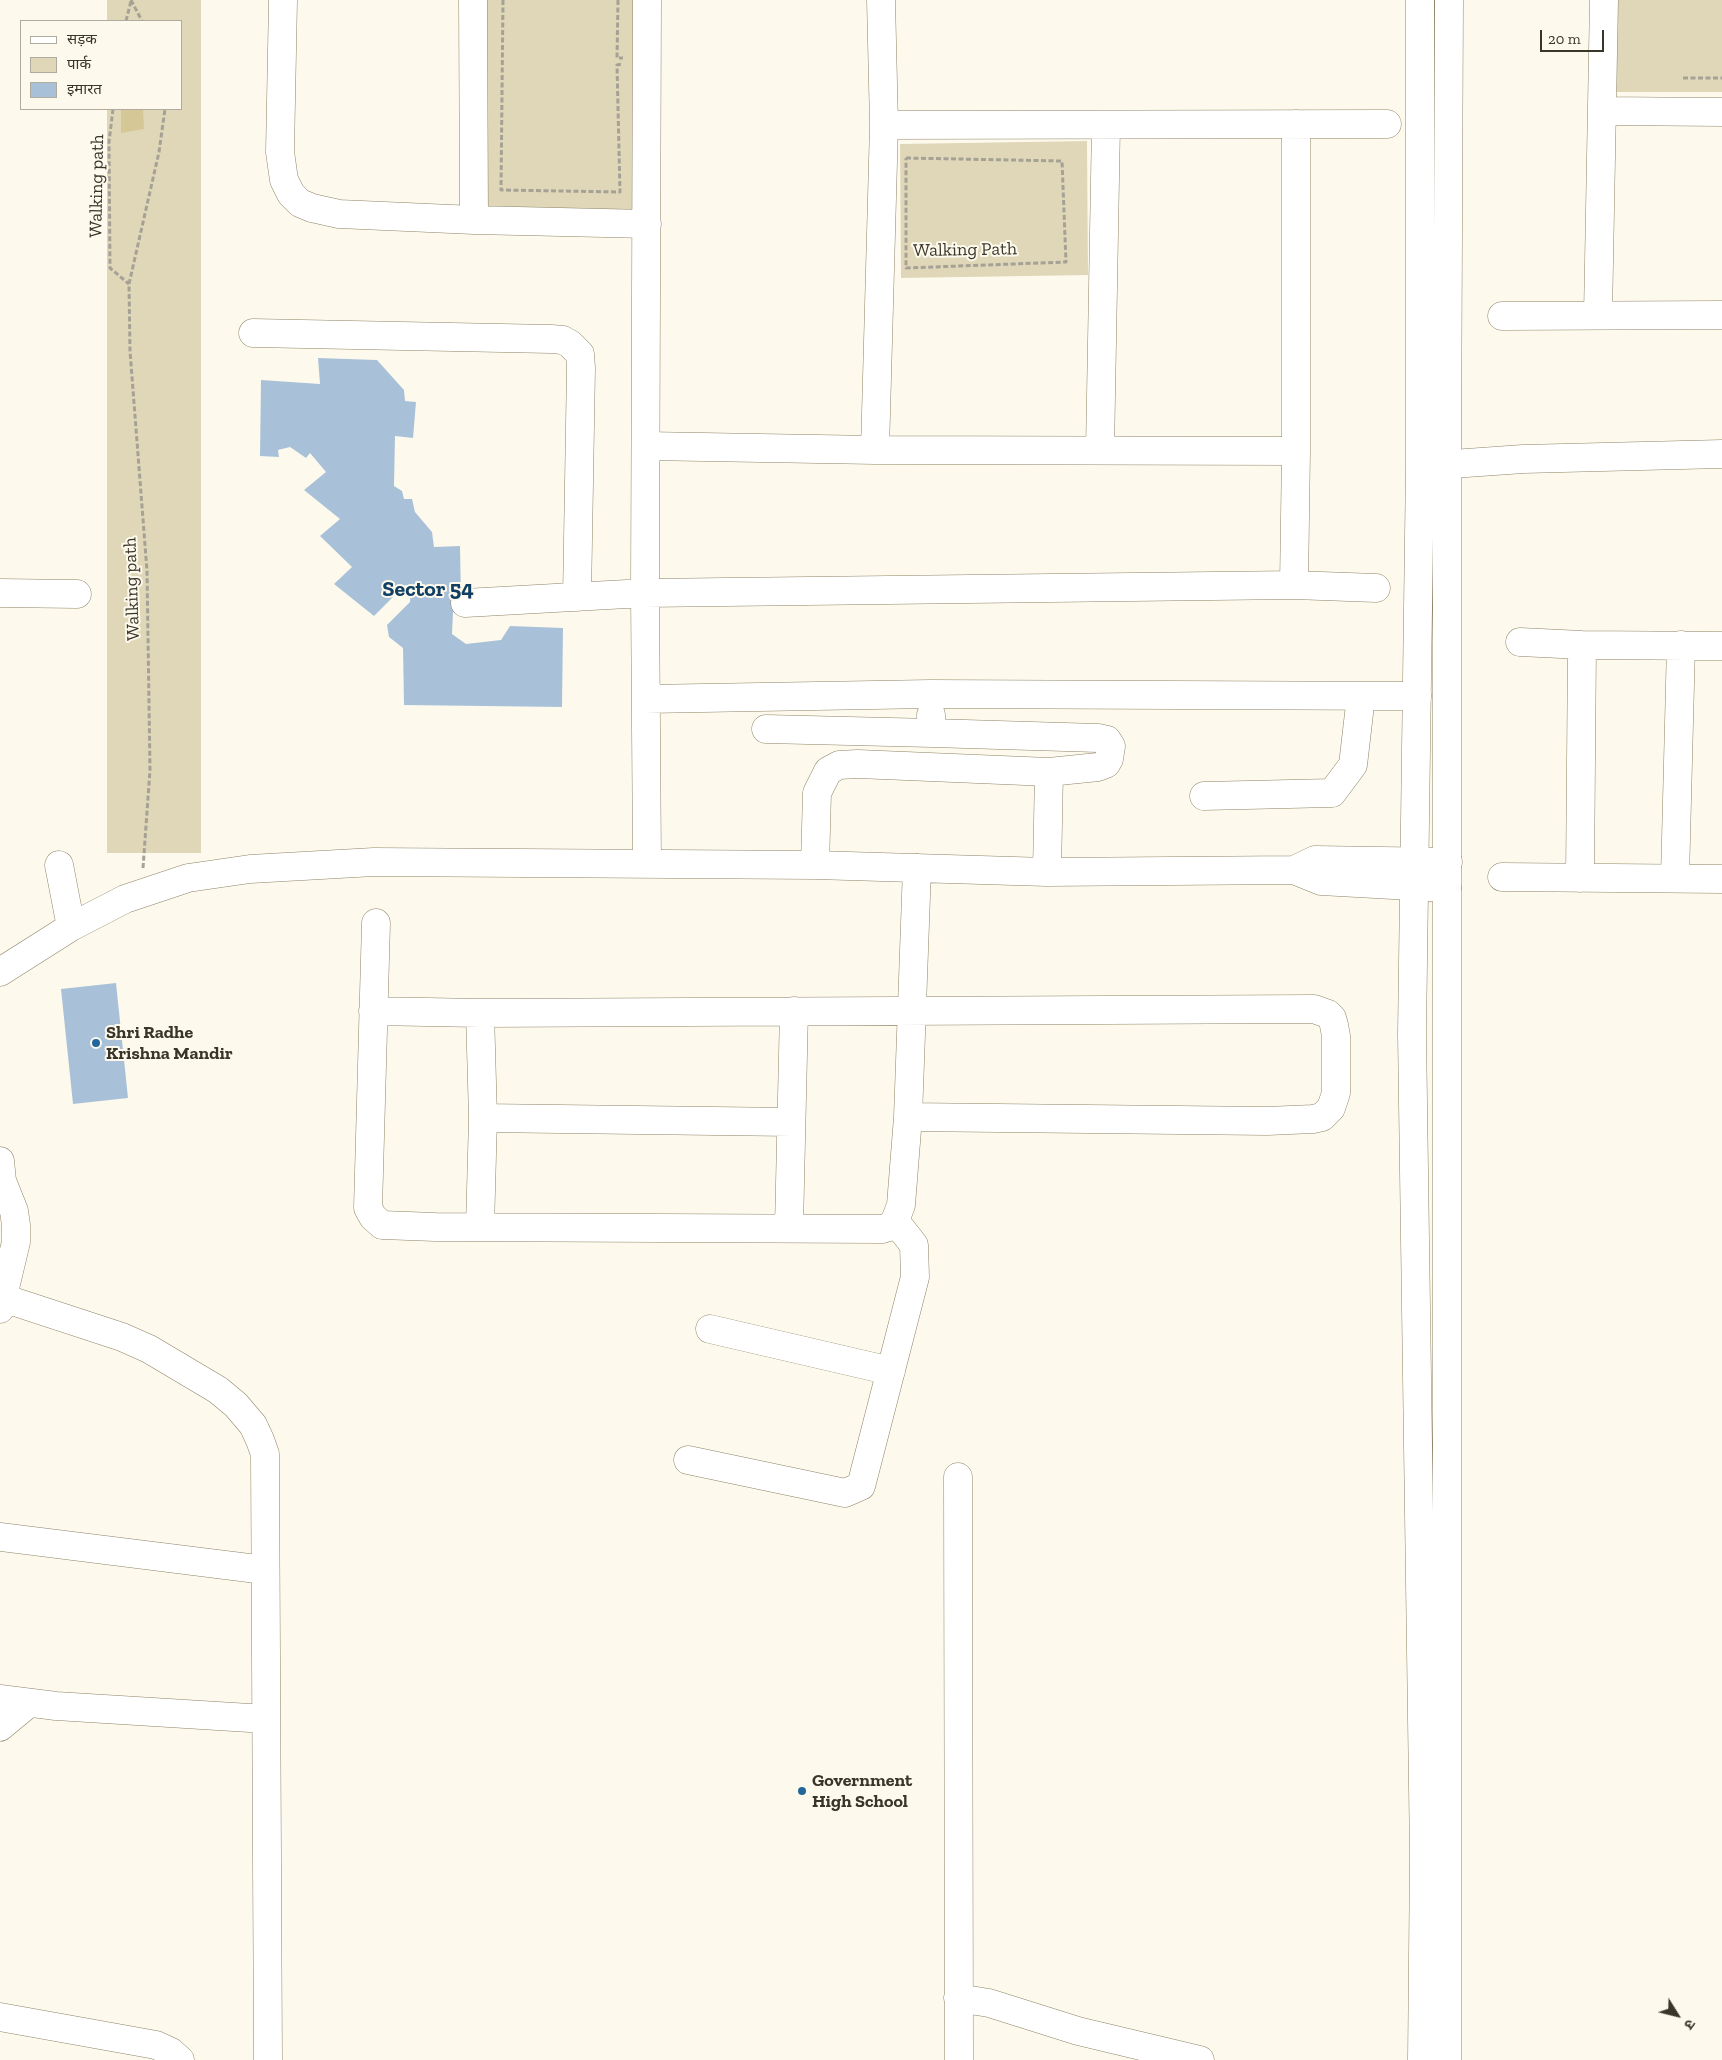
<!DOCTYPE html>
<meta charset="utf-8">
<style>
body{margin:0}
#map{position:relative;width:1722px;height:2060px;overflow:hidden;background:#fdfaed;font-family:"Zilla Slab","Noto Sans Devanagari",serif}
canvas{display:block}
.legend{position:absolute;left:20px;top:20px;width:162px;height:90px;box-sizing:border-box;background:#fdfaed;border:1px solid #afab9f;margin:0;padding:6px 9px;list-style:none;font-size:15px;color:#393529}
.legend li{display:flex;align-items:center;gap:10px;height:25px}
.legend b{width:25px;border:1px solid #afab9f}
.north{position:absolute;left:1652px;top:1990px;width:50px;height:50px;-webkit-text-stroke:4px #fdfaed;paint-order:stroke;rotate:126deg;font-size:14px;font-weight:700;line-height:20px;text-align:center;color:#393529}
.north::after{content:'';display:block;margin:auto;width:18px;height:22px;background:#393529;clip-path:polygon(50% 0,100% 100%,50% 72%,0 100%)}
.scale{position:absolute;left:1540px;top:30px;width:64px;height:22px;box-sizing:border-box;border:2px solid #393529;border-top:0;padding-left:6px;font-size:15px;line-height:18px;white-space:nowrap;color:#393529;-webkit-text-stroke:4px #fdfaed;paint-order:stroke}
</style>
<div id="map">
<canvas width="1722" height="2060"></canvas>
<ul class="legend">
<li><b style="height:6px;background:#fff"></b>सड़क</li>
<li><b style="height:14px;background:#e0d7b9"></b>पार्क</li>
<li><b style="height:14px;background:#a9c1d8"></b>इमारत</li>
</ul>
<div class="north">उ</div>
<div class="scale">20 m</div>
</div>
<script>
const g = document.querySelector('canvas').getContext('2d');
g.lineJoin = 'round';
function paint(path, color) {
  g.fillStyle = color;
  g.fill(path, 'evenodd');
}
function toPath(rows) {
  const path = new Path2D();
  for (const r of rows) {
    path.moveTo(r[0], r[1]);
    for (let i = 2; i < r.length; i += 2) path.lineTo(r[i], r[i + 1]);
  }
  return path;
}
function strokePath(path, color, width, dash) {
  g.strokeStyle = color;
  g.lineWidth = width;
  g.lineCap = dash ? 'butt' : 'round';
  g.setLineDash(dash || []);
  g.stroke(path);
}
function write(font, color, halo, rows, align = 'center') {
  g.font = font + ' "Zilla Slab",serif';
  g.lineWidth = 4;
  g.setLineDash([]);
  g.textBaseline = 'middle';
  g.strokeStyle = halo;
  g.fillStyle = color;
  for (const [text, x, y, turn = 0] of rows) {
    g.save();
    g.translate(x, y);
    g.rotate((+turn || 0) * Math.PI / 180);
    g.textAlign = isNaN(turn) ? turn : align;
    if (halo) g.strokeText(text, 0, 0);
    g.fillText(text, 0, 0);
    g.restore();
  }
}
const green = toPath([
 [107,0,201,0,201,853,107,853,107,109,181,109,181,21,107,21],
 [473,0,647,0,647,224,474,220],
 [1601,0,1722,0,1722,92,1601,92],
 [1087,141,1088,275,901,278,900,144]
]);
const water = toPath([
 [121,109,143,109,144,129,121,133]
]);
const building = toPath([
 [318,358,377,360,404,390,405,401,416,402,413,438,395,436,394,486,402,491,404,499,412,499,415,512,432,532,434,547,460,546,461,601,453,612,452,634,466,644,501,640,510,626,563,628,562,707,404,705,403,648,389,637,387,625,410,602,411,587,405,585,374,616,334,584,352,567,320,536,340,519,304,490,326,472,310,453,306,458,290,447,278,450,279,457,260,456,261,380,320,384],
 [116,983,128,1098,73,1104,61,989]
]);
const path = toPath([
 [131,0,142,21],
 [503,0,501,190,620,192,617,65,623,64],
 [618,0,617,58,623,58],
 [126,21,131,1],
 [1683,78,1722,78],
 [113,109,109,142,110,268,129,284],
 [906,158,1062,161,1066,262,906,268,906,158],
 [143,868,150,770,147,571,130,351,129,284,159,152,165,109]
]);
const minor = toPath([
 [283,0,280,152,284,180,291,194,300,203,312,208,339,214,474,220,647,224],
 [473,0,474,220],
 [1603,111,1722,112],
 [884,125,1387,124],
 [1598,315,1604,0],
 [1502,316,1722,315],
 [253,333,551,339,563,340,570,344,580,354,581,368,577,597],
 [646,446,875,450,1296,451],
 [875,450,884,125,881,0],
 [1100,450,1106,125],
 [1424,466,1523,459,1722,454],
 [1294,585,1296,451,1296,124],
 [0,593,77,594],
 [465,603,645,593,1294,585,1376,588],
 [1520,642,1582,645,1722,646],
 [646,699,930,694,1417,696],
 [766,729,932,733,931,715],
 [932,733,1098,738,1107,740,1111,746,1109,759,1106,764,1098,767,1049,772,1047,872],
 [1204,796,1332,793,1353,765,1361,696],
 [647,862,645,593,647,0],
 [59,865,71,927],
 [815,865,817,793,828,771,839,765,858,764,1049,772],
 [1294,870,1315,860,1448,862],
 [1502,877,1722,879],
 [1580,878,1582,645],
 [1675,878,1681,645],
 [376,923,368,1208,373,1217,382,1225,435,1227,882,1229,889,1227,895,1221,901,1205,908,1117,917,868],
 [0,972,71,927,125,899,188,878,250,869,374,862,815,865,1047,872,1294,870,1321,881,1447,888],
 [373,1011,480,1013,1314,1009,1328,1014,1332,1018,1334,1025,1336,1036,1336,1093,1331,1108,1322,1117,1313,1119,1267,1121,908,1117],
 [483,1118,791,1122],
 [0,1161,2,1181,14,1211,16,1225,16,1242,0,1309],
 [480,1227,483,1118,480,1013],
 [789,1227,794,1011],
 [3,1298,122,1337,149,1349,218,1390,236,1405,253,1425,260,1440,265,1454,268,2060],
 [710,1329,891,1371],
 [688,1460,845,1493,861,1486,915,1277,914,1245,895,1221],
 [958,1477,959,2060],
 [0,1537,265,1570],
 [0,1699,56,1706,266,1719],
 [0,1727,29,1703],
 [958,1998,989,2003,1078,2031,1200,2060],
 [0,2017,156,2045,171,2052,180,2060]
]);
const major = toPath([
 [1420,0,1420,466,1412,1034,1424,1855,1422,2060],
 [1447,2060,1447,464,1449,0]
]);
const markers = [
 [96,1043,5,"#23669b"],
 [802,1791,5,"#23669b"]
];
const streetNames = [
 ["Walking path",97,186,-89],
 ["Walking Path",965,250,-1],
 ["Walking path",132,589,-92]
];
const poiNames = [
 ["Shri Radhe",106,1033],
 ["Krishna Mandir",106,1054],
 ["Government",812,1781],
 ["High School",812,1802]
];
const districtNames = [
 ["Sector 54",428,590]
];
paint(green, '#e0d7b9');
paint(water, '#d6c796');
paint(building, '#a9c1d8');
strokePath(minor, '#8d8467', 29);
strokePath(major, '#8d8467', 29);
strokePath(path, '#a5a195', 3, [5, 2.5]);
strokePath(minor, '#fff', 28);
strokePath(major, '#fff', 28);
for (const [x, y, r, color] of markers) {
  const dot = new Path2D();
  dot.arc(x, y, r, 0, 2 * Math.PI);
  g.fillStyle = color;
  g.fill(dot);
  strokePath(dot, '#fdfaed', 2);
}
write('18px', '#393529', '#fdfaed', streetNames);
write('bold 18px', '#393529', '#fdfaed', poiNames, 'left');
write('bold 22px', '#113f64', '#fdfaed', districtNames);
</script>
